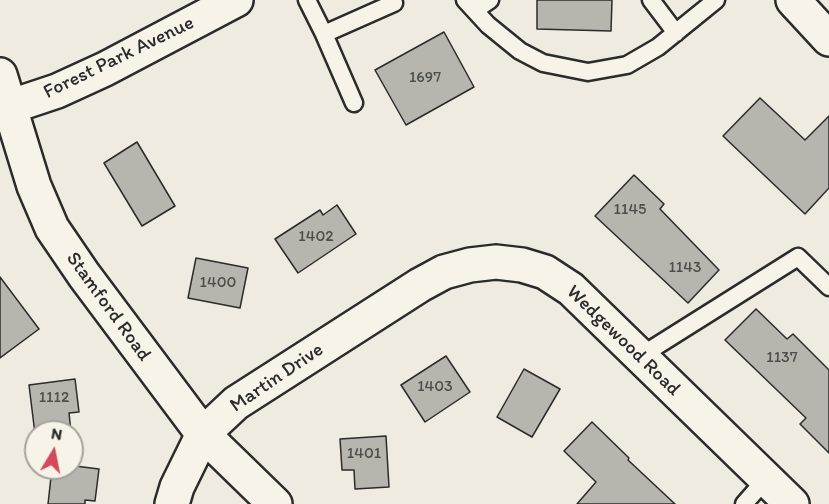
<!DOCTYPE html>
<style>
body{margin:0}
#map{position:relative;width:829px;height:504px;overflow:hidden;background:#efebe0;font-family:Itim,sans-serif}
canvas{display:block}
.north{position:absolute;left:24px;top:420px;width:60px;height:60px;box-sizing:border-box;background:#f7f3e8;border:2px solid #a5a39c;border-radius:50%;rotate:10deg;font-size:16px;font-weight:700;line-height:24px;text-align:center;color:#2b2b2b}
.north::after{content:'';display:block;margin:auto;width:21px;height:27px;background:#d1495b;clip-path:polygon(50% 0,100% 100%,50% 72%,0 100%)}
</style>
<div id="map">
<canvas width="829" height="504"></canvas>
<div class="north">N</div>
</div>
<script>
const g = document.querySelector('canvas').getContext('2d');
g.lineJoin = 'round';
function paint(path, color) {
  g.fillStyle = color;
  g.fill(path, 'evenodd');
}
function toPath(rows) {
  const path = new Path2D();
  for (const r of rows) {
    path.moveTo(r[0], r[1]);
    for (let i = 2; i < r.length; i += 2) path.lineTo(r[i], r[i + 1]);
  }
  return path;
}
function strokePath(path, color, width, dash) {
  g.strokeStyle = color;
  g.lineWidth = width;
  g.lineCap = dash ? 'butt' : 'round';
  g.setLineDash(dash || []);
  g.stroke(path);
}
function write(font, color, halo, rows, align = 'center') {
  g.font = font + ' Itim,sans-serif';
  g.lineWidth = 6;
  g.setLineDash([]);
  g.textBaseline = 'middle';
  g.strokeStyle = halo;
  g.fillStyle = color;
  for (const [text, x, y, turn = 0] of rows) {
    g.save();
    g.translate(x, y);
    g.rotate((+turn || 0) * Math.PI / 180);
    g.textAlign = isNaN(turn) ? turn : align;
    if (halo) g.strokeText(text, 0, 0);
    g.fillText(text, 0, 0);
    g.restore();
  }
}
const building = toPath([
 [537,0,612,0,611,31,537,29,537,0],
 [444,32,474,87,406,125,375,70,444,32],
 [760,98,805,140,829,116,829,188,805,214,723,136,760,98],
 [137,142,175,206,142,226,104,163,137,142],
 [634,175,664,204,660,209,719,270,688,303,595,216,634,175],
 [337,205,356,234,298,273,275,239,320,210,323,215,337,205],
 [196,258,248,268,240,308,188,298,196,258],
 [0,277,39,329,0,358,0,277],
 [756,309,787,339,793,334,829,370,829,453,800,424,806,418,725,340,756,309],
 [446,356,470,392,425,422,401,385,446,356],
 [524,369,560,389,532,437,497,417,524,369],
 [75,379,79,412,69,413,71,432,36,432,35,434,29,385,75,379],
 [592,422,629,458,628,460,675,504,577,504,596,482,564,451,592,422],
 [386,436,389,487,355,489,354,470,342,470,340,439,386,436],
 [72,441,75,466,99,469,95,501,85,500,85,504,48,504,52,468,72,468,72,441]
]);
const service = toPath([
 [307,0,324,34,394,3],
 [465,0,488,25,520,51,543,63,588,72,627,65,658,47,716,0],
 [651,0,676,33],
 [475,10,490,0],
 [324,34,354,103],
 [639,357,798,257,829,287],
 [744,504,766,479]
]);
const minor = toPath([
 [0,75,34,186,52,228,84,275,203,434,275,504],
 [172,504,177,487,203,434,236,403,420,285,444,272,470,265,496,262,522,265,545,272,571,289,792,504]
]);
const tertiary = toPath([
 [0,110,57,91,105,69,236,0]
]);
const primary = toPath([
 [793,0,829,39]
]);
const motorway = toPath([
 [795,0,797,4]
]);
const numberNames = [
 ["1697",425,78],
 ["1145",630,210],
 ["1402",316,237],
 ["1143",685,268],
 ["1400",218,283],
 ["1137",782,358],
 ["1403",435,387],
 ["1112",54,398],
 ["1401",364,454]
];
const streetNames = [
 ["Forest Park Avenue",119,58,-26],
 ["Stamford Road",108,307,54],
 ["Wedgewood Road",623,341,44],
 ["Martin Drive",277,378,-34]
];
paint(building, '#b8b5ae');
strokePath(building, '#2b2b2b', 1.5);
strokePath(service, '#2b2b2b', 21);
strokePath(minor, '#2b2b2b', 38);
strokePath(tertiary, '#2b2b2b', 38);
strokePath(primary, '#2b2b2b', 38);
strokePath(motorway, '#2b2b2b', 38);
strokePath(service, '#f7f3e8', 16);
strokePath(minor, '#f7f3e8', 33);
strokePath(tertiary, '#f7f3e8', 33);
strokePath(primary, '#f7f3e8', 33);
strokePath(motorway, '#f7f3e8', 33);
write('16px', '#4e4e4c', null, numberNames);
write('20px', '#2b2b2b', '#f7f3e8', streetNames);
</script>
